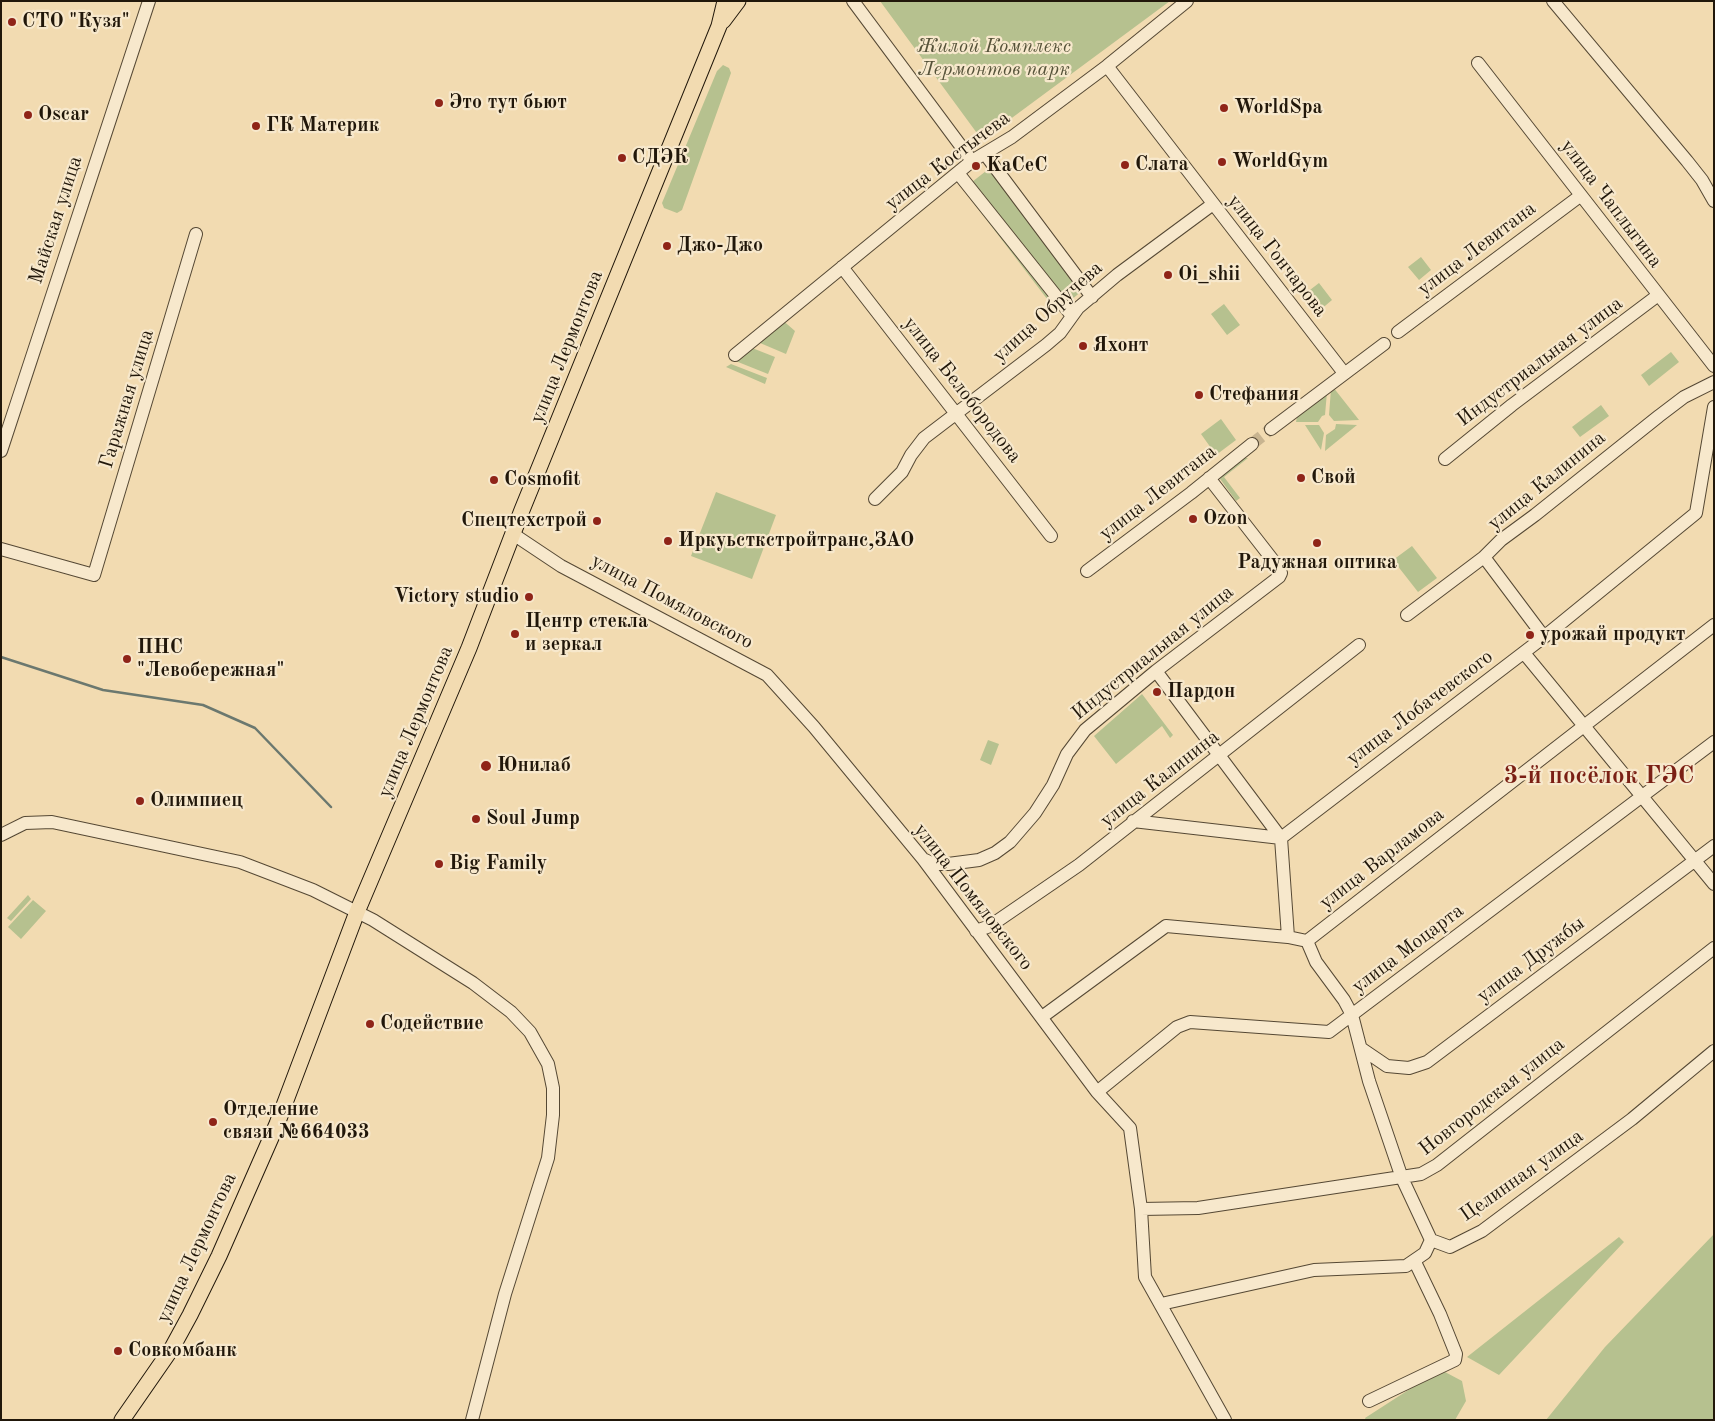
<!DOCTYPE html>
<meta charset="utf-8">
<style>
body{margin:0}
#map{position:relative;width:1715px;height:1421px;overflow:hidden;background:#f2dbb1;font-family:"Old Standard TT",serif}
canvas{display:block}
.frame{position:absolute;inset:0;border:2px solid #21170a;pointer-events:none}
</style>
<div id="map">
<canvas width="1715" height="1421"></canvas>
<div class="frame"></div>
</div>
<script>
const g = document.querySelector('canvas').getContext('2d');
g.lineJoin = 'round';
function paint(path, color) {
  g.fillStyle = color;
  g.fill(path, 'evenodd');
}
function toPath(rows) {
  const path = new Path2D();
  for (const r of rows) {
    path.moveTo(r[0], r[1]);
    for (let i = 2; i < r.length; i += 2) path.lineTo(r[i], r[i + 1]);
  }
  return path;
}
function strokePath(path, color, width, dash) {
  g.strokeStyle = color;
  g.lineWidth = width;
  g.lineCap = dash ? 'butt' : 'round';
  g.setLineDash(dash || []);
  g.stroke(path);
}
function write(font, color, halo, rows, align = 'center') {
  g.font = font + ' "Old Standard TT",serif';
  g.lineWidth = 4.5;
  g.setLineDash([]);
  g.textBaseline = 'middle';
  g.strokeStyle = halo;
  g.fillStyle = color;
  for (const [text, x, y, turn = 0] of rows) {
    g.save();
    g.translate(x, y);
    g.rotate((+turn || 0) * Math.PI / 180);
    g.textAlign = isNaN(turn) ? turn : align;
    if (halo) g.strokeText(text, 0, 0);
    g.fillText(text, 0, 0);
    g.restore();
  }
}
const green = toPath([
 [880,1,1170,1,982,140],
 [723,65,729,68,731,73,682,210,677,213,664,208,662,203,717,71],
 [995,164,1090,284,1057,312,963,189],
 [1421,257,1431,270,1419,280,1408,267],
 [1319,283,1332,300,1319,311,1306,293],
 [1224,304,1240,325,1227,335,1211,314],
 [780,318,795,331,786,354,753,340],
 [747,346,775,357,768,374,733,360],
 [1671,352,1679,362,1649,386,1641,375],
 [731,364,767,378,765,384,726,367],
 [1333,387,1359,420,1334,421,1329,415,1331,389],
 [1327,392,1325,415,1322,416,1318,422,1296,422,1297,417],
 [1601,405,1609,416,1580,437,1572,427],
 [1221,419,1236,440,1216,455,1201,434],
 [1336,424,1357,425,1325,451,1326,435,1335,429],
 [1305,425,1319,425,1324,433,1321,450],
 [1241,458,1248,458,1224,477,1240,498,1236,501,1218,476],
 [716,492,776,515,752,579,691,556],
 [1412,546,1437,578,1418,592,1393,560],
 [1142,694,1173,735,1170,738,1162,726,1116,764,1094,736],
 [988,740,999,744,991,765,980,760],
 [28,895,31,899,11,921,7,918],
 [33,900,46,911,21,939,8,927],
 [1714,1234,1714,1420,1546,1420,1605,1347],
 [1619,1237,1624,1242,1499,1375,1467,1357],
 [1445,1372,1462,1381,1466,1401,1455,1420,1366,1420,1365,1418,1413,1387]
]);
const stream = toPath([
 [1,657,103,690,203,705,255,728,331,807]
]);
const minorTunnel = toPath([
 [1252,444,1271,429]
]);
const minor = toPath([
 [853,1,972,161],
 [1553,1,1687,161,1702,180,1714,201],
 [1478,63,1714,366],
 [1107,66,1344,373],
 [985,154,1092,297],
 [958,173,1072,316],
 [842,267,1051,536],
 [1398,332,1580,196],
 [735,355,972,161,1012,137,1107,66,1187,1],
 [1271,429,1384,344],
 [1,451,149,1],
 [1445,459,1512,405,1657,296],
 [875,499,902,472,911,455,924,438,1046,345,1060,333,1078,308,1117,275,1213,204],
 [513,534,561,566,767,675,814,727,923,859,1097,1092,1130,1128,1141,1209,1145,1277,1225,1420],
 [1,549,94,575,196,234],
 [1484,557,1544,637],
 [1087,571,1191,493,1252,444],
 [1407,615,1484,557,1501,540,1535,515,1659,416,1684,397,1714,382],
 [1524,653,1714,884],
 [1156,671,1281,838,1288,937],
 [1133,821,1281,838,1544,637,1696,513,1714,407],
 [1,835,25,823,52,822,240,862,313,890,373,920,473,983,511,1012,530,1032,548,1064,553,1088,553,1115,548,1158,505,1294,472,1420],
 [923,859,934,864,948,864,979,860,995,853,1010,842,1035,813,1053,785,1067,754,1085,730,1156,671,1279,577,1281,573,1279,568,1209,478],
 [976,931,990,926,1079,865,1359,645],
 [1307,941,1316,962,1344,1000,1352,1015,1369,1081,1402,1178,1431,1240],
 [1042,1017,1166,926,1288,937,1307,941,1714,625],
 [1362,1049,1387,1066,1409,1068,1427,1062,1714,846],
 [1097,1092,1177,1027,1190,1022,1329,1032,1714,742],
 [1141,1209,1198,1208,1421,1174,1437,1165,1714,948],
 [1431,1240,1450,1247,1482,1231,1632,1119,1714,1051],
 [1161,1304,1314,1270,1406,1266,1425,1253,1431,1240],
 [1369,1401,1455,1360,1456,1354,1440,1314,1415,1262]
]);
const major = toPath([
 [723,21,738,1],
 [122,1420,172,1348,190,1315,219,1256,277,1124,357,912,469,648,522,510,719,26,725,1]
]);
const markers = [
 [12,22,5,"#8f2418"],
 [439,103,5,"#8f2418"],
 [1224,108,5,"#8f2418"],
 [28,115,5,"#8f2418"],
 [256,126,5,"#8f2418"],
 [622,158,5,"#8f2418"],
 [1222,162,5,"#8f2418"],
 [1125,165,5,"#8f2418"],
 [976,166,5,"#8f2418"],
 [667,246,5,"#8f2418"],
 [1168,275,5,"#8f2418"],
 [1083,346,5,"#8f2418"],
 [1199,395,5,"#8f2418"],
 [1301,478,5,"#8f2418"],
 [494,480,5,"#8f2418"],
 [1193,519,5,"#8f2418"],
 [597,521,5,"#8f2418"],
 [668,541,5,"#8f2418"],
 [1317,543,5,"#8f2418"],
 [529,597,5,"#8f2418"],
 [515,634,5,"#8f2418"],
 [1530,635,5,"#8f2418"],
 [127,659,5,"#8f2418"],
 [1157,692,5,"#8f2418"],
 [486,766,6,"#8f2418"],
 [140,801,5,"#8f2418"],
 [476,819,5,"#8f2418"],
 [439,864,5,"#8f2418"],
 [370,1024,5,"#8f2418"],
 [213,1122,5,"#8f2418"],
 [118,1351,5,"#8f2418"]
];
const poiNames = [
 ["СТО \"Кузя\"",22,22],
 ["Это тут бьют",449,103],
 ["WorldSpa",1234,108],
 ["Oscar",38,115],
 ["ГК Материк",266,126],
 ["СДЭК",632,158],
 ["WorldGym",1232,162],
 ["Слата",1135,165],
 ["KaCeC",986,166],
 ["Джо-Джо",677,246],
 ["Oi_shii",1178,275],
 ["Яхонт",1093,346],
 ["Стефания",1209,395],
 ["Свой",1311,478],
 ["Cosmofit",504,480],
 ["Ozon",1203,519],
 ["Спецтехстрой",587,521,"right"],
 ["Иркуьсткстройтранс,ЗАО",678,541],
 ["Радужная оптика",1317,563,"center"],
 ["Victory studio",519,597,"right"],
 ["Центр стекла",525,622],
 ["и зеркал",525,645],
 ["урожай продукт",1540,635],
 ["ПНС",137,648],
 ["\"Левобережная\"",137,671],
 ["Пардон",1167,692],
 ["Юнилаб",497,766],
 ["Олимпиец",150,801],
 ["Soul Jump",486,819],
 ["Big Family",449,864],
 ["Содействие",380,1024],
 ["Отделение",223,1110],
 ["связи №664033",223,1133],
 ["Совкомбанк",128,1351]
];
const parkNames = [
 ["Жилой Комплекс",994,47],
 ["Лермонтов парк",994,70]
];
const streetNames = [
 ["улица Костычева",948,161,-37],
 ["улица Чаплыгина",1611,204,53],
 ["Майская улица",56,220,-72],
 ["улица Левитана",1477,249,-37],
 ["улица Гончарова",1277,256,52],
 ["улица Обручева",1048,312,-42],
 ["улица Лермонтова",567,347,-68],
 ["Индустриальная улица",1540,362,-37],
 ["улица Белобородова",962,390,52],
 ["Гаражная улица",127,399,-73],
 ["улица Калинина",1547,481,-39],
 ["улица Левитана",1158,493,-38],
 ["улица Помяловского",672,602,28],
 ["Индустриальная улица",1153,653,-39],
 ["улица Лобачевского",1420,708,-37],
 ["улица Лермонтова",416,722,-67],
 ["улица Калинина",1160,779,-38],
 ["улица Варламова",1382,859,-38],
 ["улица Помяловского",973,897,52],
 ["улица Моцарта",1408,949,-37],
 ["улица Дружбы",1531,960,-37],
 ["Новгородская улица",1492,1097,-38],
 ["Целинная улица",1522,1176,-35],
 ["улица Лермонтова",197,1248,-65]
];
const districtNames = [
 ["3-й посёлок ГЭС",1599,776]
];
paint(green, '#b6c18f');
strokePath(stream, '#6b786f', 2.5);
strokePath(minorTunnel, '#c8b490', 12, [12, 6]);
strokePath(minor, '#554834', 14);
strokePath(major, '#21170a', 17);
strokePath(minor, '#f7e8cc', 12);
strokePath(major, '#f2dbb1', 15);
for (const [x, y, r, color] of markers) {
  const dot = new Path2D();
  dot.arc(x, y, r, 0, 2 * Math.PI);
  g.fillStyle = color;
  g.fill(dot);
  strokePath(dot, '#f7e8cc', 2);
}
write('bold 20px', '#21170a', '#f7e8cc', poiNames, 'left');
write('italic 20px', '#555239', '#f7e8cc', parkNames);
write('20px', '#21170a', '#f7e8cc', streetNames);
write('bold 25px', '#7a1f14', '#f7e8cc', districtNames);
</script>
